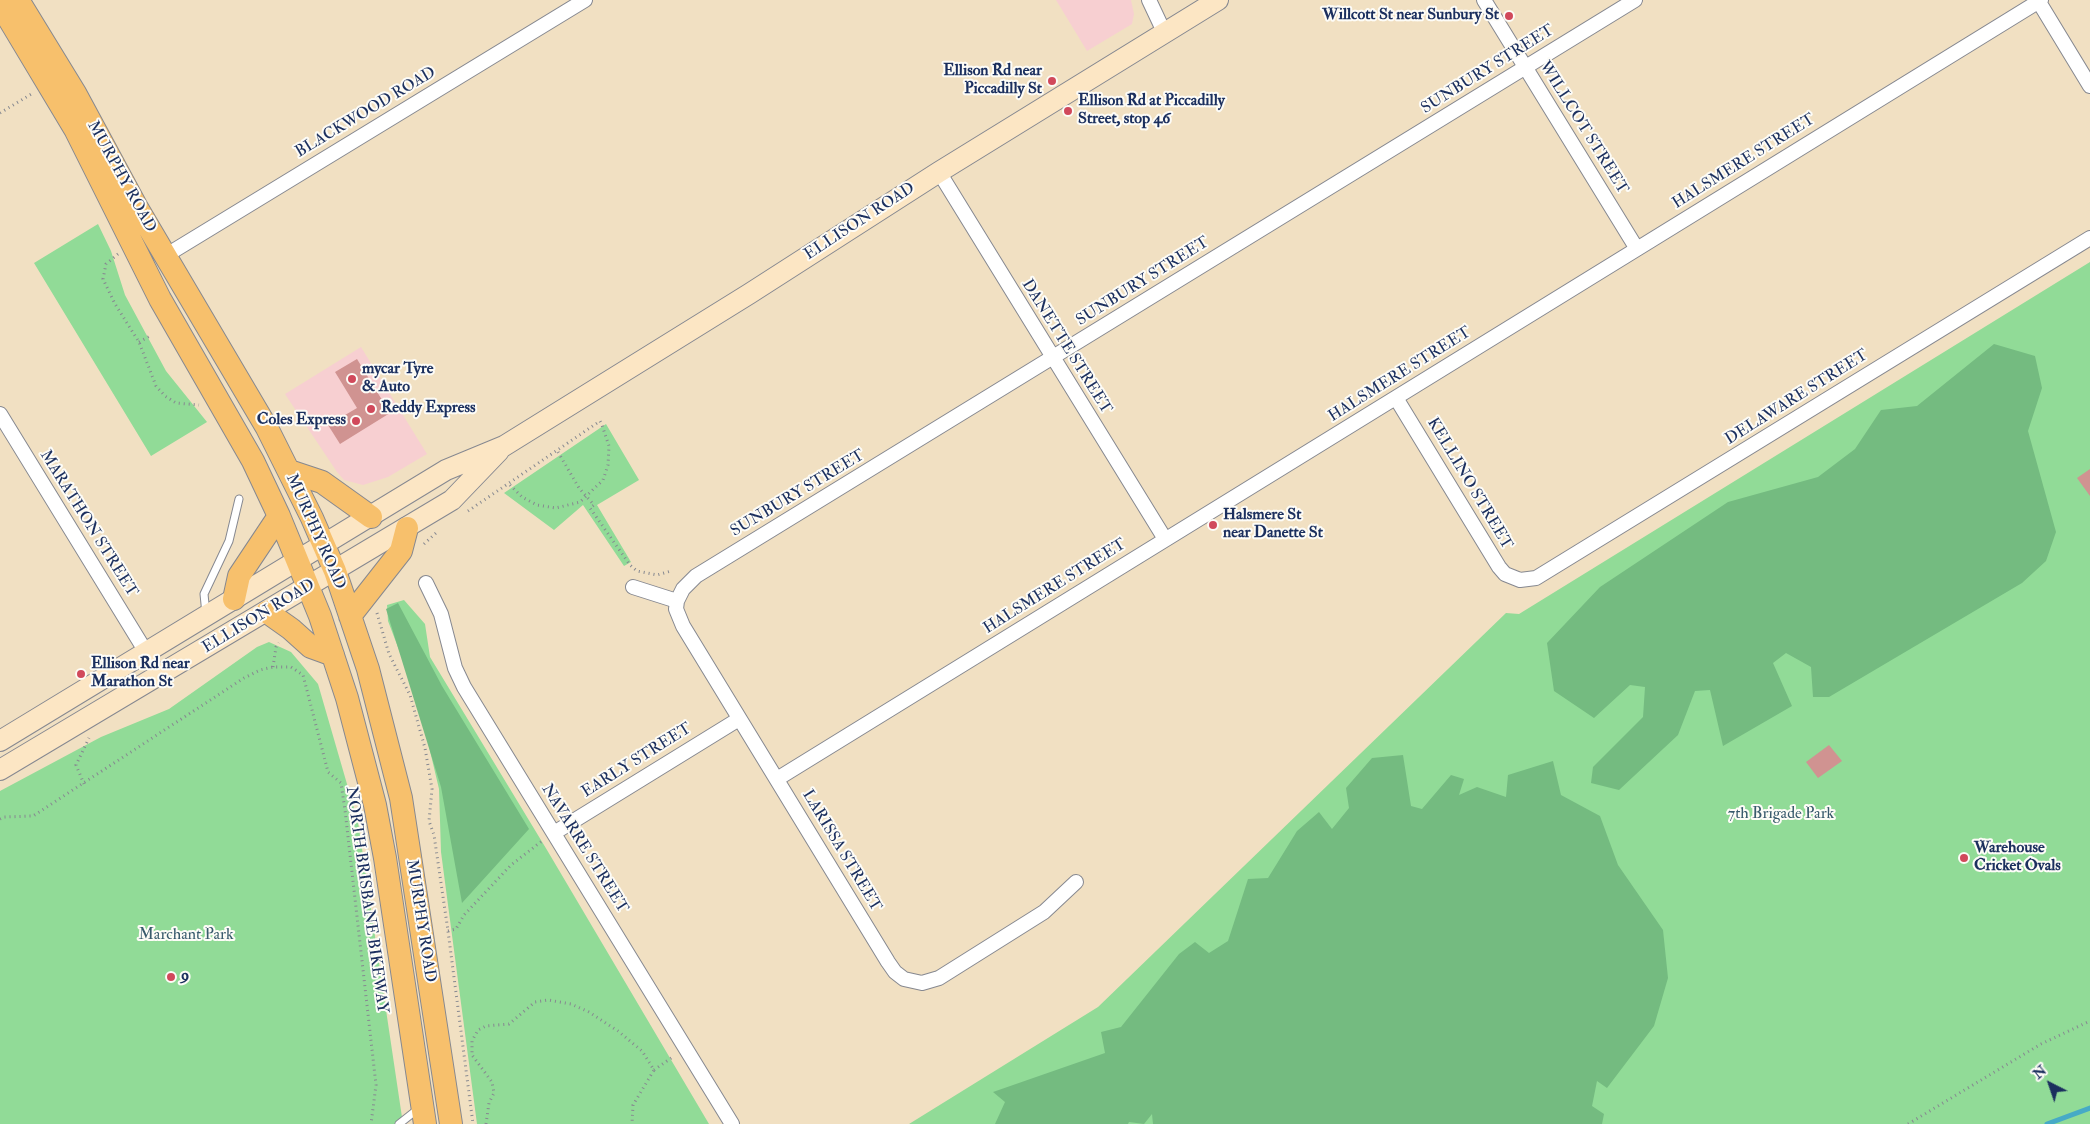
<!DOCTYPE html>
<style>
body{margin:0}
#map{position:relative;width:2090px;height:1124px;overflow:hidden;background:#f1e0c2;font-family:"IM FELL Double Pica",serif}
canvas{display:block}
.north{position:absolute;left:2025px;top:1059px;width:50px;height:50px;-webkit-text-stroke:4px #fdfcf7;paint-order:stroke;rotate:319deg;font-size:14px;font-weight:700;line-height:20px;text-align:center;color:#1b2f5e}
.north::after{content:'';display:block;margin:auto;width:18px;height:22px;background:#1b2f5e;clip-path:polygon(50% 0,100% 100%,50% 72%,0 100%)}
</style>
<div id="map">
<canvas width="2090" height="1124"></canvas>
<div class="north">N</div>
</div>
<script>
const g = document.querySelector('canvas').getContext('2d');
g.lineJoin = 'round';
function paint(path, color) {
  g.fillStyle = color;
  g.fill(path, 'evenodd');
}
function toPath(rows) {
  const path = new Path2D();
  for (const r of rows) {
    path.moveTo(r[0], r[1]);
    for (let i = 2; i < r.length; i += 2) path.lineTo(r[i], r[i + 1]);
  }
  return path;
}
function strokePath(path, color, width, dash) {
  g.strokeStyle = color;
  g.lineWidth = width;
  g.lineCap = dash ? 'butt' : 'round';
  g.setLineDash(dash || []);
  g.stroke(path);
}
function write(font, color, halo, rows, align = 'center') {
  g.font = font + ' "IM FELL Double Pica",serif';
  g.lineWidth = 4;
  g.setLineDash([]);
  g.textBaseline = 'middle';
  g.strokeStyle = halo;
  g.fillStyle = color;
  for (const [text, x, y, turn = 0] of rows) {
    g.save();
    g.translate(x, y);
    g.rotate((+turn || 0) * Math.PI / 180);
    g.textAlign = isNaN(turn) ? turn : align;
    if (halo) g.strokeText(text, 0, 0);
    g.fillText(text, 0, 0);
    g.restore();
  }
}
const built = toPath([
 [1056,0,1131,0,1134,14,1132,24,1087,51],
 [361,347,427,454,388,477,363,485,344,480,337,472,285,394]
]);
const green = toPath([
 [98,224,111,251,125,295,166,371,207,422,151,456,34,263],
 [2090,262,2090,1124,909,1124,1098,1007,1506,613,1519,614],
 [606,424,639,480,597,505,631,562,624,566,583,505,554,530,504,493],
 [404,600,425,624,430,657,547,850,709,1124,477,1124,441,852,439,789,418,700,388,621,387,605],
 [269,642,291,652,318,684,358,822,403,1124,0,1124,0,791,101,737,169,709,257,647]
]);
const forest = toPath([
 [1994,344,2035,356,2042,388,2028,431,2056,532,2046,561,2022,583,1829,697,1813,697,1811,667,1786,653,1773,663,1792,706,1723,746,1710,690,1695,691,1678,735,1619,790,1591,783,1593,767,1643,717,1645,687,1630,685,1594,718,1554,691,1547,643,1600,587,1728,502,1818,477,1855,449,1881,410,1917,406],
 [398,603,442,686,529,829,462,903,441,787,386,609],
 [1403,755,1411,806,1422,809,1451,775,1464,779,1459,795,1477,787,1506,797,1508,775,1553,761,1561,795,1600,816,1618,865,1663,930,1668,978,1654,1026,1607,1088,1597,1081,1592,1106,1604,1114,1602,1124,1153,1124,1152,1114,1144,1124,1129,1122,1128,1124,995,1124,1005,1102,993,1092,1105,1053,1101,1032,1121,1027,1179,954,1195,942,1209,953,1228,941,1248,879,1268,878,1297,831,1319,812,1332,829,1349,808,1346,788,1372,758]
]);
const stream = toPath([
 [2047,1124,2090,1108]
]);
const building = toPath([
 [357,359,390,413,340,444,328,425,357,408,335,372],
 [2090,469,2090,496,2077,478],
 [1829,745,1842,761,1818,778,1806,762]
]);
const path = toPath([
 [0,113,33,93],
 [118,254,106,264,103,279,115,304,139,342,156,386,165,396,176,403,199,405],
 [139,342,152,335],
 [558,452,579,488,594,505,590,508,630,565,637,571,657,575,671,571],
 [468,511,600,421,602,425,609,446,608,465,603,480,580,502,556,508,537,505,522,497,509,484],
 [424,544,436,533],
 [377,613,389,654,410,695,425,748,432,789,429,821,434,835,448,931,473,1124],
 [273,667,276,647,279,643],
 [84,784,76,765,89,738],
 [0,819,4,817,33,816,244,678,260,670,273,667,291,667,303,675,328,772,341,783,345,810,376,1085,371,1124],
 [448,931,456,929,464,915,511,865,542,841],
 [654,1070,674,1056],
 [486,1124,489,1103,494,1093,492,1082,472,1055,472,1041,478,1030,486,1026,509,1024,535,1002,548,1000,571,1004,589,1012,618,1031,642,1051,654,1070,633,1105,632,1124],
 [1908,1124,2041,1044,2090,1021]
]);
const lane = toPath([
 [206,614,204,594,229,541,239,499],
 [399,1124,418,1109]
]);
const street = toPath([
 [1149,0,1165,34],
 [1484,0,1637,249],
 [2039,2,2090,86],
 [939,172,1165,539],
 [165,256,585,0],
 [1396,398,1499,567,1505,574,1520,580,1536,578,2090,238],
 [0,414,146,652],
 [426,583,441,614,455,668,464,687,732,1124],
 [633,587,677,601,676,609,683,626,888,962,895,972,904,979,922,983,939,978,1044,912,1076,882],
 [677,601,683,589,696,576,1635,0],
 [777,779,2041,0],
 [554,833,739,719]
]);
const secondary = toPath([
 [0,741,446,470,504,446,749,294,939,172,1218,0],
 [0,770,452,500,499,451]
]);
const primary = toPath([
 [18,0,75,93,136,206,267,428,312,518,335,571,368,669,401,798,451,1124],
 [0,4,75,129,160,299,253,461,279,516,320,616,347,698,375,805,385,858,425,1124],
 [289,471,322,482,371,517],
 [234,599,239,576,279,516],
 [267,612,291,629,311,647,333,655],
 [350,616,401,551,407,528]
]);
const markers = [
 [1509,16,5,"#d1495b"],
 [1052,81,5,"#d1495b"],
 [1068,111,5,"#d1495b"],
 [352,379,5,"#d1495b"],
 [371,409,5,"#d1495b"],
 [356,421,5,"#d1495b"],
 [1213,525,5,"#d1495b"],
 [81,674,5,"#d1495b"],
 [1964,858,5,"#d1495b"],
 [171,977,5,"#d1495b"]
];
const poiNames = [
 ["Willcott St near Sunbury St",1499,16,"right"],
 ["Ellison Rd near",1042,72,"right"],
 ["Piccadilly St",1042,90,"right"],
 ["Ellison Rd at Piccadilly",1078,102],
 ["Street, stop 46",1078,120],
 ["mycar Tyre",362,370],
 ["& Auto",362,388],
 ["Reddy Express",381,409],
 ["Coles Express",346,421,"right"],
 ["Halsmere St",1223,516],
 ["near Danette St",1223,534],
 ["Ellison Rd near",91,665],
 ["Marathon St",91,683],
 ["Warehouse",1974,849],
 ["Cricket Ovals",1974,867],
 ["9",181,977]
];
const streetNames = [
 ["SUNBURY STREET",1488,70,-32],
 ["BLACKWOOD ROAD",366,113,-31],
 ["WILLCOT STREET",1583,128,58],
 ["HALSMERE STREET",1744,162,-32],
 ["MURPHY ROAD",121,177,61],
 ["ELLISON ROAD",860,222,-33],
 ["SUNBURY STREET",1143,282,-32],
 ["DANETTE STREET",1066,347,58],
 ["HALSMERE STREET",1400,375,-32],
 ["DELAWARE STREET",1797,398,-32],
 ["KELLINO STREET",1469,484,59],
 ["SUNBURY STREET",798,494,-31],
 ["MARATHON STREET",88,524,58],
 ["MURPHY ROAD",315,532,66],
 ["HALSMERE STREET",1055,587,-32],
 ["ELLISON ROAD",259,617,-31],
 ["EARLY STREET",637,761,-32],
 ["NAVARRE STREET",584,849,58],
 ["LARISSA STREET",841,851,59],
 ["NORTH BRISBANE BIKEWAY",366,900,82],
 ["MURPHY ROAD",420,921,81]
];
const parkNames = [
 ["7th Brigade Park",1781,815],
 ["Marchant Park",186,936]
];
paint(built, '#f7cfd1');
paint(green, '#91db97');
paint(forest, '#74bb80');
strokePath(stream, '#46aac6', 5);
paint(building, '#d09391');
strokePath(lane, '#868890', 9);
strokePath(street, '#868890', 16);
strokePath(secondary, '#868890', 22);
strokePath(primary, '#868890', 24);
strokePath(path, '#868890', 3, [1, 4]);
strokePath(lane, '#fff', 7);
strokePath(street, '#fff', 14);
strokePath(secondary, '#fce6c4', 20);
strokePath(primary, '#f7c06c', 22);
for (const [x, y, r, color] of markers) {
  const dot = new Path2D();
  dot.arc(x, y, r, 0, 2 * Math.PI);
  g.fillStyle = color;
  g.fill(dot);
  strokePath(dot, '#fdfcf7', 2);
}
write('bold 16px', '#1b2f5e', '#fdfcf7', poiNames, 'left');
write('16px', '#1b2f5e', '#fdfcf7', streetNames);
write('16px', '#385a6c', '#fdfcf7', parkNames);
</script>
